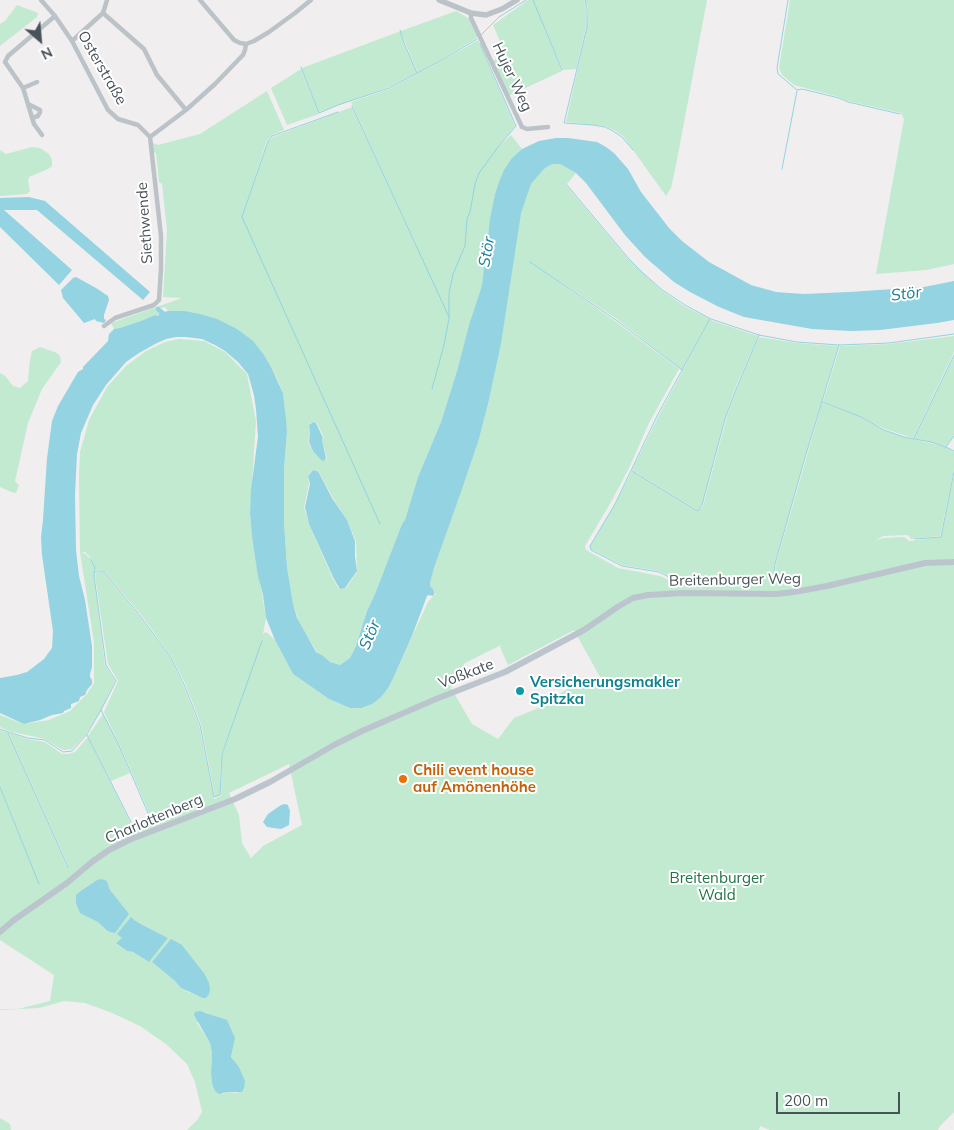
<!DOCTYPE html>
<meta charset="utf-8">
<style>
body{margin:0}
#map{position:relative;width:954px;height:1130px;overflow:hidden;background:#f0eeee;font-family:Mulish,sans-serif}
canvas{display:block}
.north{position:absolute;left:15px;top:15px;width:50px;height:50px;-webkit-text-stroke:4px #fff;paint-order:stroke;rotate:153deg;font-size:14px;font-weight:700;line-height:20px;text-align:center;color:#485259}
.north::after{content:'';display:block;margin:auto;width:18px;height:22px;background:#485259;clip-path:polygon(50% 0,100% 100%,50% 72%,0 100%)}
.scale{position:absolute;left:776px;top:1092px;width:124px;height:22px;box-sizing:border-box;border:2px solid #485259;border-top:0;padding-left:6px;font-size:15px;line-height:18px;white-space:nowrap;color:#485259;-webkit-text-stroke:4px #fff;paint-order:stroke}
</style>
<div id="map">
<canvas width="954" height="1130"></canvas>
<div class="north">N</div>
<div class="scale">200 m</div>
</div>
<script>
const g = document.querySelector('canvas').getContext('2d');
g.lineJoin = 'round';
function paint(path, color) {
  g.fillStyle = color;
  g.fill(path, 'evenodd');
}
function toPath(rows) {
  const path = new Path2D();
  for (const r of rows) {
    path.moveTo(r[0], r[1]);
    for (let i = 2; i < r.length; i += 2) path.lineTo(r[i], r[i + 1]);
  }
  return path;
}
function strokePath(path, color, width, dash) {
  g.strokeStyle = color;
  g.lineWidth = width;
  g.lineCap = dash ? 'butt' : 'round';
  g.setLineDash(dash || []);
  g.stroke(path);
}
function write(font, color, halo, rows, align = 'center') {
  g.font = font + ' Mulish,sans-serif';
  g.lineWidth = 4;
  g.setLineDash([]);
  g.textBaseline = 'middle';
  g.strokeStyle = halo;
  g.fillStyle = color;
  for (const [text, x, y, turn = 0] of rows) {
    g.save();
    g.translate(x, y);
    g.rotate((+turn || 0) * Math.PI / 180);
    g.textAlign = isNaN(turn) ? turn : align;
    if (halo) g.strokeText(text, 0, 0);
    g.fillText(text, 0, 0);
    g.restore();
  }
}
const green = toPath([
 [528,0,584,0,586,7,586,27,576,69,563,70,539,16,562,71,508,96,493,61,505,53,493,25],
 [585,0,707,0,676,165,671,188,666,196,623,136,614,130,605,126,566,122,587,27,588,7],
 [790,0,954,0,954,264,926,270,876,274,904,119,901,113,848,101,839,97,794,85,782,75,779,68],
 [17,5,38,13,37,17,0,46,0,24,5,21],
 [456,11,470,19,478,36,475,39,443,59,418,73,401,33,404,44,417,73,389,87,319,112,302,68,401,31],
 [478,40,515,126,497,148,511,135,522,149,512,158,499,182,495,194,488,234,488,241,482,285,472,316,470,321,457,371,441,422,418,477,405,520,402,524,375,594,367,611,356,646,350,658,344,662,340,665,333,663,330,662,322,655,317,652,300,625,293,604,287,567,284,523,284,469,287,432,283,393,278,380,264,355,184,311,168,311,165,307,157,309,160,313,159,316,155,315,141,321,120,328,114,329,111,323,182,298,163,297,167,230,162,184,159,182,156,153,153,152,153,143,158,145,200,134,267,91,284,130,272,135,267,140,242,217,379,521,242,217,268,141,273,137,352,107,427,268,351,102,389,89,444,60],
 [313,422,317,423,324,438,322,440,327,458,324,461,321,460,313,451,308,442,310,431,309,424],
 [312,470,318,470,333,498,347,520,356,541,357,572,346,588,339,589,333,579,309,524,304,507,309,484,308,476],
 [301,69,319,114,287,125,271,88],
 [32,147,40,148,49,154,52,160,52,166,48,169,29,177,28,181,30,191,27,194,0,196,0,150,6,154],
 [555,164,560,164,576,173,566,185,628,259,661,290,684,306,710,319,682,370,617,319,529,261,615,321,679,369,649,423,629,468,611,502,585,546,586,550,618,568,660,576,673,582,675,579,659,571,622,565,591,549,590,546,615,504,632,471,696,510,700,510,703,506,726,420,734,394,759,337,797,343,838,346,804,461,775,563,772,581,774,580,776,564,822,403,860,417,884,430,904,437,930,443,946,447,954,452,954,470,940,536,911,539,908,535,883,536,875,541,883,538,904,537,909,541,941,537,954,475,954,1112,940,1126,938,1130,770,1130,760,1126,759,1130,187,1130,198,1119,202,1112,195,1082,187,1064,166,1044,140,1026,110,1012,85,1003,64,1001,39,1008,0,1010,0,1009,18,1009,50,1001,54,975,0,940,0,788,38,882,0,786,0,730,8,733,67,866,68,865,9,733,28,739,45,742,62,754,68,754,75,752,88,737,133,828,152,820,119,743,104,712,118,681,108,664,95,576,96,573,104,573,140,617,171,659,182,682,199,725,214,799,221,796,222,755,246,687,221,755,220,795,215,797,201,724,184,681,172,658,142,616,105,572,96,571,92,559,85,552,82,552,85,554,91,559,95,568,94,576,105,665,115,681,101,710,86,734,72,749,63,750,45,739,8,731,0,727,0,715,24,724,49,720,70,711,87,694,94,683,94,643,80,552,79,477,80,452,89,420,107,387,126,366,146,351,165,342,179,339,204,341,225,352,247,374,256,421,250,513,252,537,266,618,263,634,266,632,275,640,293,674,329,699,350,708,395,674,428,602,434,595,438,594,434,594,434,591,430,586,430,583,434,568,479,439,489,400,501,344,520,213,531,184,544,169,550,165],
 [574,630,600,677,587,689,574,685,536,709,514,718,498,739,472,724,451,688,457,674,465,663,501,645,500,647,508,665],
 [289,764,302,825,263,846,251,858,242,843,239,815,229,793],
 [97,880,107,881,110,890,125,911,107,932,98,922,91,917,82,890],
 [134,920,168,938,149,962,133,952,127,951,116,943,122,938],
 [182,945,204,973,199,996,188,992,181,988,175,981,152,962],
 [205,1012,227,1021,233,1034,234,1042,231,1057,239,1067,245,1081,237,1093,227,1092,223,1094,212,1083,211,1073,212,1053,210,1043,197,1023],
 [710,320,758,336,733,393,725,419,702,505,699,509,696,509,632,470,659,415],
 [954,336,954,352,913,438,885,429,861,417,823,402,840,346,889,344],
 [40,347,57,353,60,356,61,362,42,389,28,423,15,481,19,485,16,493,11,492,0,487,0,373,5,376,13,386,20,388,28,381,30,360,32,351],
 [954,356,954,435,946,446,914,438],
 [103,714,118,743,130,773,111,781,88,736],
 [0,1118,10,1124,11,1130,0,1130]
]);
const water = toPath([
 [556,138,568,138,597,142,606,147,614,153,628,169,641,192,669,228,682,241,709,262,751,285,776,292,804,294,849,292,924,287,954,281,954,320,937,323,880,330,851,331,812,329,744,317,719,307,690,292,674,282,645,257,625,235,586,183,576,173,560,164,555,164,550,165,544,169,531,184,521,213,501,344,489,400,479,439,462,489,434,568,430,583,430,586,433,589,434,592,434,594,433,596,429,595,427,596,412,636,395,674,388,688,381,697,372,704,361,708,350,708,329,699,293,674,275,640,266,618,263,595,258,576,252,537,250,513,251,489,258,437,256,409,254,395,248,374,238,362,225,351,215,345,202,339,186,337,176,337,166,339,157,343,139,353,126,362,106,385,93,405,81,433,77,454,75,495,76,550,79,576,85,600,92,646,92,667,90,674,90,677,92,680,92,684,87,690,85,695,80,697,79,701,71,704,71,708,64,711,63,713,52,715,40,720,24,724,0,713,0,678,17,675,27,672,44,659,52,648,53,631,42,555,41,537,43,520,47,458,52,421,58,406,78,372,83,369,83,367,108,341,109,334,114,329,120,328,141,321,155,315,158,316,160,313,168,311,184,311,200,314,217,319,237,329,253,341,264,355,271,367,283,393,286,419,287,432,284,469,284,523,287,567,293,604,297,618,316,652,322,655,330,662,340,665,350,658,356,646,367,611,375,594,402,524,405,520,418,477,441,422,457,371,470,321,472,316,482,285,490,219,495,194,499,182,504,170,512,158,522,149,539,141],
 [29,197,45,201,150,292,143,300,37,210,4,210,72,270,59,285,0,227,0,198],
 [76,277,96,288,108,296,109,300,104,315,104,319,106,320,104,323,96,321,95,319,84,323,63,298,61,290,73,278],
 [313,422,316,423,323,438,322,440,326,458,324,461,321,460,313,451,309,442,310,431,309,425],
 [313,470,318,471,332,498,347,520,355,541,355,557,357,571,345,588,340,589,334,579,309,524,305,507,310,484,308,476],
 [285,804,288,805,290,811,289,825,281,829,267,827,263,822,268,814,281,805],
 [101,879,107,881,110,890,129,914,115,933,107,931,98,922,80,913,76,903,76,895,82,890,97,880],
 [131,917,134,920,141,924,168,938,149,962,133,952,127,951,116,943,122,938,117,934],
 [171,939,182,945,204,973,209,983,210,989,209,994,206,998,203,998,181,988,175,981,152,962],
 [200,1011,227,1020,235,1038,231,1057,239,1067,245,1081,244,1088,242,1092,227,1092,219,1094,215,1091,212,1083,211,1073,212,1053,210,1043,194,1015,195,1012]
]);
const stream = toPath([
 [533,0,562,70],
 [585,0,587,8,587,27,564,123,593,125,605,127,613,131,622,137,633,150],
 [788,0,777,68,778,74,797,90,802,89,839,98,848,102,900,114],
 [400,30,404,43,417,73],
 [481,35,499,17,526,0],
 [301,67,319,113,338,105,389,88,444,59,477,39],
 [352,106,449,317],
 [338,112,272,136,268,141,242,217,380,524],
 [782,169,797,91],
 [567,185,629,259,642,272,661,289,685,305,711,319,759,335,797,342,839,345,889,343,954,334],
 [530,262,616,320,682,370],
 [432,389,444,345,449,318,449,293,453,274,465,246,467,219,470,212,475,184,479,173,498,147,516,126,480,44],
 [822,402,861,417,884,430,904,437,931,442,946,447,954,451],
 [914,438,954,355],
 [946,447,954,436],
 [632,471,696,510,699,510,702,505,725,419,734,394,759,335],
 [915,539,941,537,954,472],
 [95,572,104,572,141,617,171,658,183,682,200,725,214,797,220,795,222,754,262,641],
 [673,579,659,572,622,566,591,550,590,546,615,504,658,414,710,319],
 [773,580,775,564,804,461,839,345],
 [101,710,118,743,151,820],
 [0,729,8,732,28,738,45,740,63,752,72,751,87,734,101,710,116,681,106,665,94,576,95,568,91,559],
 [8,733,68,867],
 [87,735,134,828],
 [0,787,39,884]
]);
const canal = toPath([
 [158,309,166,316]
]);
const minor = toPath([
 [41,0,55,16,72,41,108,110,118,119,138,125,150,137],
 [200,0,234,40,240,43,246,44],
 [103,13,144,49,157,75,186,110],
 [471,13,471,18,522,127,527,129,548,127],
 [72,41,103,13,107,0],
 [246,44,254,41,269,32,295,13,311,0],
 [23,88,37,82],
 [28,104,40,110,40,112,38,116,32,118],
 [42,135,34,124,23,88,5,62,8,56,55,16],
 [150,137,186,110,215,84,243,55,245,50,246,44],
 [104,326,115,318,154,305,159,300,161,269,161,236,150,137]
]);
const tertiary = toPath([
 [439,0,471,13,486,15,502,9,517,0]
]);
const secondary = toPath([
 [0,932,14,920,67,883,93,861,109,850,129,840,235,799,270,782,334,745,362,731,436,699,505,672,584,630,619,606,633,598,648,595,683,593,776,594,794,592,827,586,925,563,954,562]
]);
const markers = [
 [520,691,5,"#0f9aa8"],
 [403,779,5,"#e8710a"]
];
const streetNames = [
 ["Osterstraße",102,68,60],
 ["Hujer Weg",512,77,65],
 ["Siethwende",145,223,-94],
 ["Breitenburger Weg",735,580,-1],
 ["Voßkate",466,674,-21],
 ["Charlottenberg",154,819,-23]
];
const cultureNames = [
 ["Versicherungsmakler",530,682],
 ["Spitzka",530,699]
];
const foodNames = [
 ["Chili event house",413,770],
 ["auf Amönenhöhe",413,787]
];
const parkNames = [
 ["Breitenburger",717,878],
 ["Wald",717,895]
];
const waterNames = [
 ["Stör",487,252,-80],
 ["Stör",906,294,-7],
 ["Stör",370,635,-67]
];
paint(green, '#c1ead0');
paint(water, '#93d3e2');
strokePath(stream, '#93d3e2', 1);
strokePath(canal, '#93d3e2', 4.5);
strokePath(minor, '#bbc3c9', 4.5);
strokePath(tertiary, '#bbc3c9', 5.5);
strokePath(secondary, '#bcc5ce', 6);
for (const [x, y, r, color] of markers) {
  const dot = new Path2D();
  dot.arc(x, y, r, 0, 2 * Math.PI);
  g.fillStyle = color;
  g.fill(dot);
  strokePath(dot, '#fff', 2);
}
write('15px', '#485259', '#fff', streetNames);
write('bold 15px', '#0d838f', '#fff', cultureNames, 'left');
write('bold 15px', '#c56008', '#fff', foodNames, 'left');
write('15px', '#217348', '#fff', parkNames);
write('italic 16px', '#1c8199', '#fff', waterNames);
</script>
